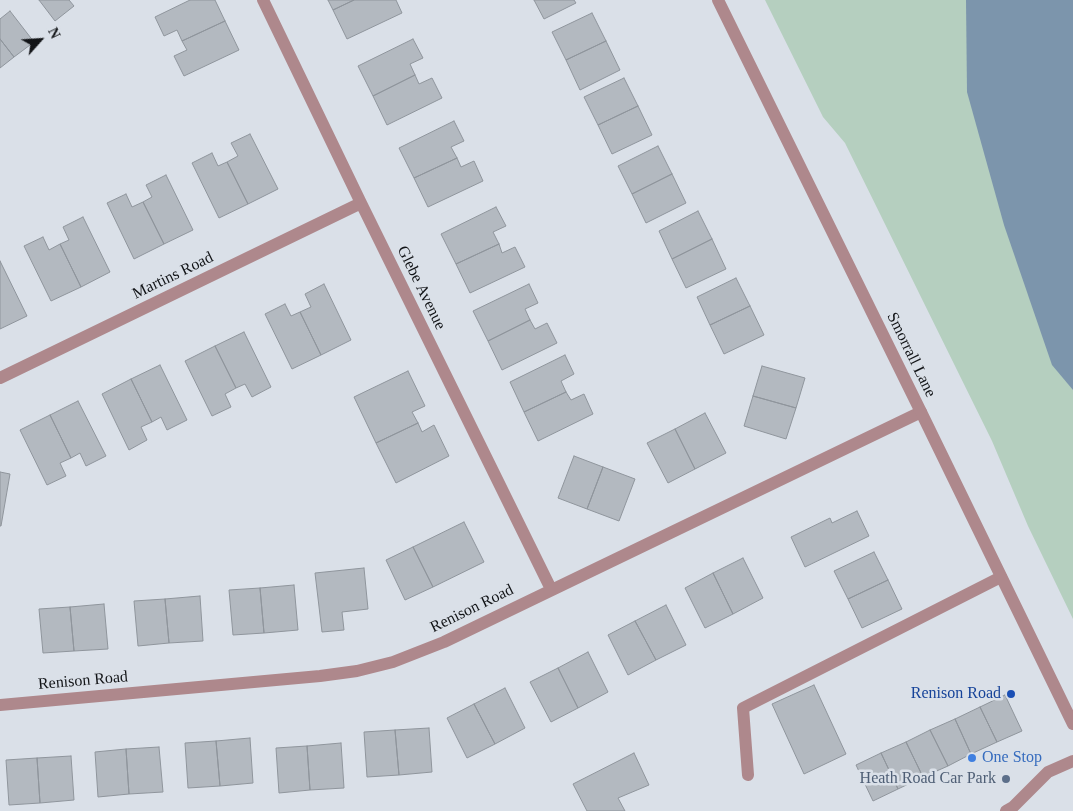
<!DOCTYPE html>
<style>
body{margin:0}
#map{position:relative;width:1073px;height:811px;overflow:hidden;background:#dae0e8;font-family:Georgia,serif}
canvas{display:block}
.north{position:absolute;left:15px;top:15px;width:50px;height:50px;-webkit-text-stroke:4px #dae0e8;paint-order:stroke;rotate:64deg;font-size:14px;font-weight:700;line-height:20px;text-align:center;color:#121417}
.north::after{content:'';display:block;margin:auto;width:18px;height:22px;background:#121417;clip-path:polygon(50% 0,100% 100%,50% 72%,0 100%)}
</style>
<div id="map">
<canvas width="1073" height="811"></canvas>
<div class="north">N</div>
</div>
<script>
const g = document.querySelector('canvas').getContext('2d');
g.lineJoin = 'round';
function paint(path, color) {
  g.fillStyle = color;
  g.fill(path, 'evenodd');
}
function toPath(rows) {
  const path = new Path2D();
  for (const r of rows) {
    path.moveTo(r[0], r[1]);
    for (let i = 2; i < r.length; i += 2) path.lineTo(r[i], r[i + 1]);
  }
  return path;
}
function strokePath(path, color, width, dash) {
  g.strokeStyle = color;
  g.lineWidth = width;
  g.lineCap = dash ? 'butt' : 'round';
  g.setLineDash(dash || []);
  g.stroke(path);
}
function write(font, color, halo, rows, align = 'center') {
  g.font = font + ' Georgia,serif';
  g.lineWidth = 5;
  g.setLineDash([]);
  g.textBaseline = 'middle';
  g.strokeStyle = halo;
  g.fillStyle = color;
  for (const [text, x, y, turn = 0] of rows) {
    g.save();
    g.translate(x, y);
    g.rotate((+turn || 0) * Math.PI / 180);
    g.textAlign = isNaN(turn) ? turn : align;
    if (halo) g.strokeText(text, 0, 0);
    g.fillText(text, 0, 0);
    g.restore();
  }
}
const green = toPath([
 [765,0,1073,0,1073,619,1028,526,992,441,845,143,823,117]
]);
const water = toPath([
 [966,0,1073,0,1073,390,1052,365,1004,225,967,92]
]);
const building = toPath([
 [39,0,69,0,74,6,55,21,39,0],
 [190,0,215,0,225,21,182,41,177,30,164,36,155,17,190,0],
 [328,0,354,0,333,10,328,0],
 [354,0,396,0,402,13,347,39,333,10,354,0],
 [534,0,574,0,576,3,544,19,534,0],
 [10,11,34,42,14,57,0,39,0,19,10,11],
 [592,13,606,41,566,60,552,32,592,13],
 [225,21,239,50,184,76,174,56,187,50,182,41,225,21],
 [0,39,14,57,0,68,0,39],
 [413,39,423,58,410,64,415,75,373,96,358,66,413,39],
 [606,41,620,70,580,90,566,60,606,41],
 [415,75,419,84,432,78,442,98,387,125,373,96,415,75],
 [624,78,638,106,598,125,584,97,624,78],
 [638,106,652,135,612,154,598,125,638,106],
 [454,121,464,141,451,147,457,158,414,178,399,148,454,121],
 [250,134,278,189,248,204,227,162,238,156,231,143,250,134],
 [658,146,672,174,632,194,618,166,658,146],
 [212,153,218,166,227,162,248,204,219,218,192,163,212,153],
 [457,158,461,167,474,161,483,181,428,207,414,178,457,158],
 [672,174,686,203,646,223,632,194,672,174],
 [166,175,193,230,164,244,143,202,152,197,146,185,166,175],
 [126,194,132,207,143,202,164,244,134,259,107,203,126,194],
 [496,207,506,226,493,232,499,244,456,264,441,234,496,207],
 [698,211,712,239,672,259,659,231,698,211],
 [83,217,110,272,81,287,60,244,69,240,63,227,83,217],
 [43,237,49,250,60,244,81,287,51,301,24,246,43,237],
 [712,239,726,269,686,288,672,259,712,239],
 [499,244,502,253,515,247,525,267,470,293,456,264,499,244],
 [0,261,27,316,0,329,0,261],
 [736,278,750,306,710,325,697,297,736,278],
 [324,284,351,340,321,355,300,312,311,307,305,294,324,284],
 [529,284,538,303,525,309,530,320,488,341,473,311,529,284],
 [285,304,291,316,300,312,321,355,292,369,265,314,285,304],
 [750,306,764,335,724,354,710,325,750,306],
 [530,320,535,329,547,323,557,343,502,370,488,341,530,320],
 [244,332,271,387,252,397,245,384,236,388,215,346,244,332],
 [215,346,236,388,225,394,231,407,212,416,185,361,215,346],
 [565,355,574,374,561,381,566,392,524,412,510,382,565,355],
 [160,365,187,420,167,430,161,417,152,422,131,379,160,365],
 [762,366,805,378,796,408,753,396,762,366],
 [408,371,425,406,412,412,418,423,376,443,354,397,408,371],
 [131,379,152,422,141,427,147,440,129,450,102,394,131,379],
 [566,392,571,400,584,394,593,414,538,441,524,412,566,392],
 [753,396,796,408,786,439,744,426,753,396],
 [78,401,106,456,86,466,80,453,71,458,50,415,78,401],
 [705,413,726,453,695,469,675,429,705,413],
 [50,415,71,458,60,463,66,476,47,485,20,430,50,415],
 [418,423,422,432,434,425,449,456,396,483,376,443,418,423],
 [675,429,695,469,668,483,647,443,675,429],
 [574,456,603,467,587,509,558,498,574,456],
 [603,467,635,479,619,521,587,509,603,467],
 [0,472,10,474,1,526,0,526,0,472],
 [857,511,869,536,805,567,791,537,830,518,832,523,857,511],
 [464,522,484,562,433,587,413,547,464,522],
 [413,547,433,587,405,600,386,560,413,547],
 [874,552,888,580,848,599,834,571,874,552],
 [743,558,763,598,733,614,713,573,743,558],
 [364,568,368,609,342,612,344,630,322,632,315,573,364,568],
 [713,573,733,614,705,628,685,588,713,573],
 [888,580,902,609,862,628,848,599,888,580],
 [294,585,298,630,264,633,260,588,294,585],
 [260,588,264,633,233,635,229,590,260,588],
 [200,596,203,641,169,643,165,599,200,596],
 [165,599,169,643,138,646,134,601,165,599],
 [104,604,108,649,74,651,70,607,104,604],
 [666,605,686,645,656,660,635,621,666,605],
 [70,607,74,651,43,653,39,609,70,607],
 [635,621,656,660,628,675,608,635,635,621],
 [588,652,608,692,578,708,558,668,588,652],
 [558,668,578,708,551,722,530,682,558,668],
 [814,685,846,754,804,774,772,704,814,685],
 [505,688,525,728,495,744,474,704,505,688],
 [1005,695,1022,731,997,742,980,707,1005,695],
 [474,704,495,744,467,758,447,718,474,704],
 [980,707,997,742,971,754,955,719,980,707],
 [955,719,971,754,948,766,930,730,955,719],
 [429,728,432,772,399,775,395,730,429,728],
 [395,730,399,775,367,777,364,732,395,730],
 [930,730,948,766,923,777,906,742,930,730],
 [250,738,253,783,220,786,216,741,250,738],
 [216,741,220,786,188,788,185,743,216,741],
 [906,742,923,777,898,789,881,753,906,742],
 [341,743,344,788,310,790,307,746,341,743],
 [307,746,310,790,279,793,276,748,307,746],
 [159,747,163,792,129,794,126,749,159,747],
 [126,749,129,794,98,797,95,752,126,749],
 [634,753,649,785,618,798,625,811,587,811,573,784,634,753],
 [881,753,898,789,873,801,856,765,881,753],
 [71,756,74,800,40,803,37,758,71,756],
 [37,758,40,803,9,805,6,760,37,758]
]);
const service = toPath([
 [748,775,743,708,1001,577],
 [1006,811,1013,807,1048,772,1073,761]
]);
const minor = toPath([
 [263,0,361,203,551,589],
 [0,378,361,203],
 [0,705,320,676,357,671,393,662,444,642,921,412]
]);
const tertiary = toPath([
 [718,0,921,412,1073,724]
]);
const markers = [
 [1011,694,5,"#1a4fb4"],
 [972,758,5,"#3f7fe0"],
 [1006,779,5,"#5c6f8a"]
];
const streetNames = [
 ["Martins Road",173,276,-26],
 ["Glebe Avenue",421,288,64],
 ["Smorrall Lane",911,355,64],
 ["Renison Road",472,609,-26],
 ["Renison Road",83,681,-5]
];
const transitNames = [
 ["Renison Road",1001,694]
];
const shopNames = [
 ["One Stop",982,758]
];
const serviceNames = [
 ["Heath Road Car Park",996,779]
];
paint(green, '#b5cfbf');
paint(water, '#7c95ac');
paint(building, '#b3b9c0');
strokePath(building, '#8f959c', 1);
strokePath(service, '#ae888c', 12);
strokePath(minor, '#ae888c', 12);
strokePath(tertiary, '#ae888c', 12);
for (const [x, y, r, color] of markers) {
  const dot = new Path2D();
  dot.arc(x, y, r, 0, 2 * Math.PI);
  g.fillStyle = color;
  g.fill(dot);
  strokePath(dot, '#dae0e8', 2);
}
write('16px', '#121417', '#dae0e8', streetNames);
write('16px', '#164399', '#dae0e8', transitNames, 'right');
write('16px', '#366cbe', '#dae0e8', shopNames, 'left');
write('16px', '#4e5e75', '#dae0e8', serviceNames, 'right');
</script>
